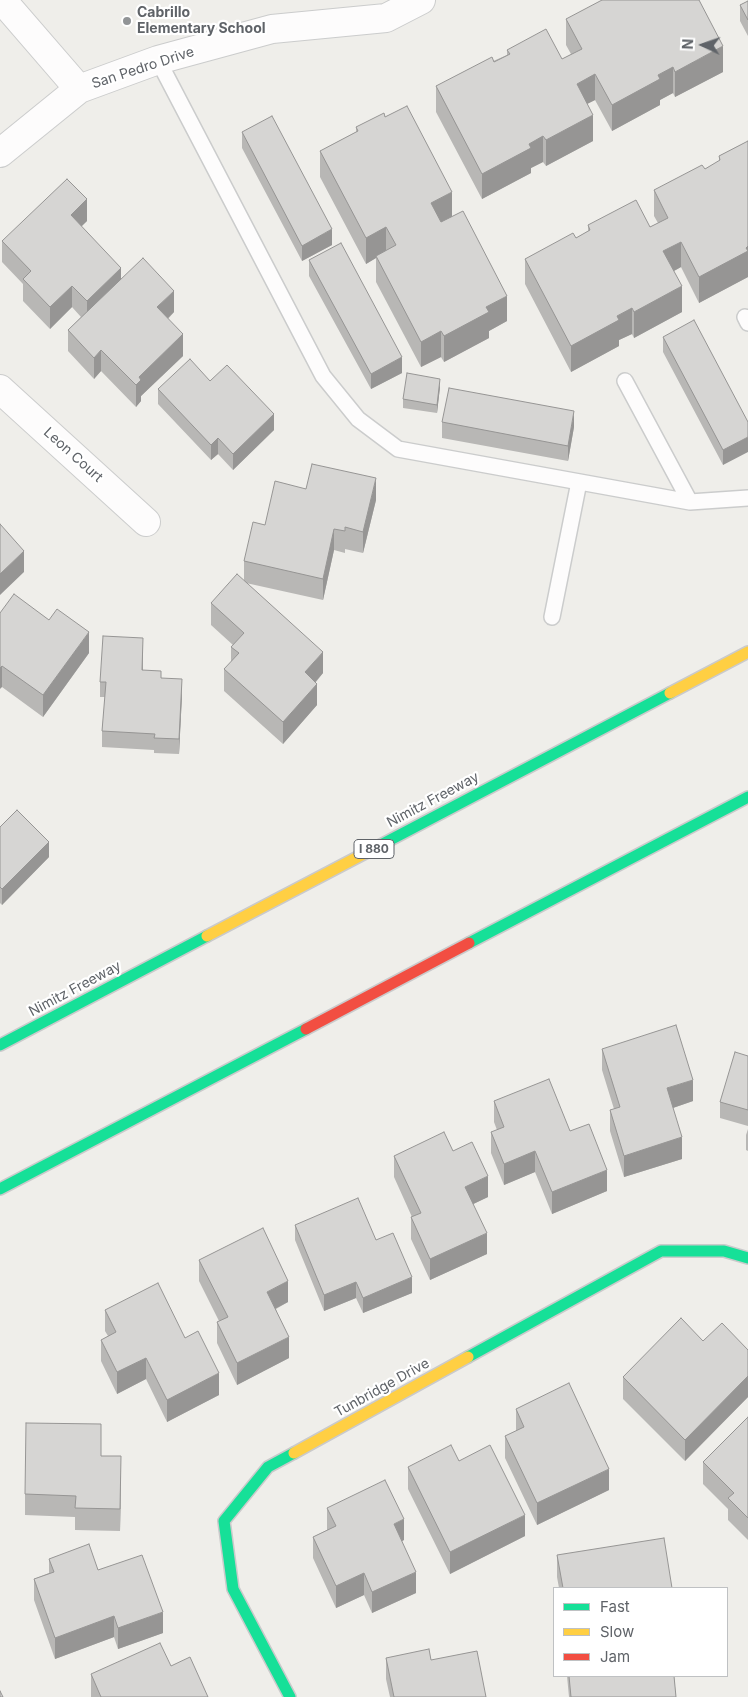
<!DOCTYPE html>
<style>
body{margin:0}
#map{position:relative;width:748px;height:1697px;overflow:hidden;background:#efeeea;font-family:Inter,sans-serif}
canvas{display:block}
.legend{position:absolute;left:553px;top:1587px;width:175px;height:90px;box-sizing:border-box;background:#fff;border:1px solid #bfc1c3;margin:0;padding:6px 9px;list-style:none;font-size:15px;color:#5f6368}
.legend li{display:flex;align-items:center;gap:10px;height:25px}
.legend b{width:25px;border:1px solid #bfc1c3}
.north{position:absolute;left:678px;top:20px;width:50px;height:50px;-webkit-text-stroke:4px #fff;paint-order:stroke;rotate:273deg;font-size:14px;font-weight:700;line-height:20px;text-align:center;color:#5f6368}
.north::after{content:'';display:block;margin:auto;width:18px;height:22px;background:#5f6368;clip-path:polygon(50% 0,100% 100%,50% 72%,0 100%)}
</style>
<div id="map">
<canvas width="748" height="1697"></canvas>
<ul class="legend">
<li><b style="height:6px;background:#16e098"></b>Fast</li>
<li><b style="height:6px;background:#ffcf43"></b>Slow</li>
<li><b style="height:6px;background:#f24e42"></b>Jam</li>
</ul>
<div class="north">N</div>
</div>
<script>
const g = document.querySelector('canvas').getContext('2d');
g.lineJoin = 'round';
function toPath(rows) {
  const path = new Path2D();
  for (const r of rows) {
    path.moveTo(r[0], r[1]);
    for (let i = 2; i < r.length; i += 2) path.lineTo(r[i], r[i + 1]);
  }
  return path;
}
function strokePath(path, color, width, dash) {
  g.strokeStyle = color;
  g.lineWidth = width;
  g.lineCap = dash ? 'butt' : 'round';
  g.setLineDash(dash || []);
  g.stroke(path);
}
function paint(path, color) {
  g.fillStyle = color;
  g.fill(path, 'evenodd');
}
function write(font, color, halo, rows, align = 'center') {
  g.font = font + ' Inter,sans-serif';
  g.lineWidth = 4.5;
  g.setLineDash([]);
  g.textBaseline = 'middle';
  g.strokeStyle = halo;
  g.fillStyle = color;
  for (const [text, x, y, turn = 0] of rows) {
    g.save();
    g.translate(x, y);
    g.rotate((+turn || 0) * Math.PI / 180);
    g.textAlign = isNaN(turn) ? turn : align;
    if (halo) g.strokeText(text, 0, 0);
    g.fillText(text, 0, 0);
    g.restore();
  }
}
const lane = toPath([
 [158,60,323,376,358,419,398,449,690,502,748,498],
 [745,317,748,323],
 [625,381,690,502],
 [552,617,579,482]
]);
const street = toPath([
 [2,0,79,89],
 [0,153,79,89,158,60,272,29,386,18,421,0],
 [0,389,146,522]
]);
const fast = toPath([
 [373,849,670,693],
 [469,943,748,797],
 [0,1045,207,936],
 [0,1189,306,1029],
 [468,1357,661,1251,724,1251,748,1258],
 [290,1697,233,1589,224,1521,268,1467,294,1453]
]);
const slow = toPath([
 [670,693,748,652],
 [207,936,373,849],
 [294,1453,468,1357]
]);
const jam = toPath([
 [306,1029,469,943]
]);
const wall = toPath([
 [748,1,748,36,740,21,740,5],
 [566,19,723,72,675,97,673,93,660,100,660,105,612,131,595,100,587,104,593,141,546,166,543,162,531,168,531,173,482,199,436,112,436,86,507,55,507,50,562,59,571,54,566,45],
 [385,117,452,216,507,321,489,331,489,338,444,362,441,357,421,367,376,282,376,258,366,264,320,177,320,151,356,132,356,127],
 [242,132,332,245,302,261,242,148],
 [748,141,748,277,699,303,681,267,674,271,682,312,634,338,632,334,619,340,619,346,571,372,525,284,525,259,576,238,588,231,588,225,650,227,658,223,654,216,654,190,705,169,719,161,719,156],
 [87,221,81,226,121,279,174,312,168,319,183,356,141,396,141,401,136,407,101,371,94,379,68,351,68,330,81,317,72,307,50,329,23,301,23,284,2,262,2,241],
 [309,260,402,373,371,389,309,276],
 [663,337,748,422,723,465,663,352],
 [210,381,274,430,233,470,218,454,211,460,158,404,158,389],
 [440,387,437,413,403,408,403,399],
 [442,422,574,427,568,461,442,438],
 [306,489,376,500,363,553,345,549,345,553,334,550,323,600,246,583,323,673,316,682,317,705,283,744,224,691,224,669,231,662,231,647,233,645,211,625,211,603,244,581,244,561,265,525],
 [0,613,89,653,43,717,2,687],
 [143,654,143,670,161,678,182,695,179,754,154,753,154,750,102,747,102,731,105,697,100,697,100,682],
 [0,827,49,857,2,905,0,903],
 [602,1049,693,1101,673,1108,682,1159,624,1177,610,1131,610,1110,614,1109,602,1070],
 [748,1056,748,1126,720,1118,720,1102],
 [494,1101,570,1131,607,1191,552,1214,535,1172,504,1185,491,1153,491,1132,497,1130,494,1122],
 [748,1129,748,1151,746,1150,746,1135],
 [453,1151,488,1197,473,1204,487,1254,430,1280,411,1239,411,1217,412,1217,394,1177,394,1156],
 [295,1225,376,1240,412,1293,363,1313,356,1298,324,1311,295,1240],
 [199,1260,288,1302,276,1309,289,1358,237,1385,217,1343,217,1322,219,1321,199,1281],
 [105,1310,185,1338,219,1395,167,1422,146,1379,117,1394,101,1361,101,1340,108,1336,105,1331],
 [703,1341,748,1350,748,1397,685,1461,623,1399,623,1377],
 [516,1409,609,1490,537,1525,505,1458,505,1436,516,1431],
 [748,1417,748,1540,728,1520,728,1509,703,1484,703,1462],
 [101,1456,121,1478,120,1531,75,1530,75,1517,25,1515,25,1494],
 [459,1461,525,1536,450,1574,408,1489,408,1467],
 [327,1508,404,1540,402,1541,416,1593,372,1613,364,1595,336,1608,313,1558,313,1537,327,1530],
 [557,1555,672,1588,559,1588,557,1577],
 [49,1559,98,1570,163,1633,118,1649,114,1637,55,1659,34,1600,34,1579,49,1573],
 [386,1658,431,1660,486,1697,390,1697,386,1679],
 [171,1666,208,1697,91,1697,91,1674],
 [567,1676,674,1676,676,1697,569,1697]
]);
const shadedWall = toPath([
 [723,46,723,72,675,97,675,72],
 [673,67,673,93,660,100,660,105,612,131,612,105,658,75],
 [595,74,595,100,577,109,577,84],
 [593,115,593,141,546,166,546,140],
 [543,136,543,162,531,168,531,173,482,199,482,174,529,144],
 [452,192,452,218,431,228,431,203],
 [87,199,87,221,71,237,71,215],
 [386,227,386,252,376,256,376,258,366,264,366,238],
 [332,229,332,245,302,261,302,246],
 [681,242,681,267,663,277,663,251],
 [748,246,748,277,699,303,699,277],
 [121,268,121,290,87,323,87,301],
 [72,286,72,307,50,329,50,307],
 [682,286,682,312,634,338,634,312],
 [174,291,174,312,157,329,157,307],
 [507,296,507,321,489,331,489,338,444,362,444,336,486,307],
 [632,308,632,334,619,340,619,346,571,372,571,346,617,316],
 [441,331,441,357,421,367,421,342],
 [183,334,183,356,141,396,141,401,136,407,136,385,139,377],
 [101,350,101,371,94,379,94,358],
 [402,357,402,373,371,389,371,374],
 [440,379,440,387,437,413,437,405],
 [574,411,574,427,568,461,568,446],
 [274,414,274,430,233,470,233,454],
 [748,437,748,452,723,465,723,450],
 [218,438,218,454,211,460,211,445],
 [376,478,376,500,363,553,363,532],
 [334,529,334,550,323,600,323,579],
 [24,551,24,572,0,595,0,574],
 [89,632,89,653,43,717,43,695],
 [143,638,143,654,142,686,142,670],
 [323,652,323,673,305,694,305,672],
 [2,666,2,687,0,689,0,668],
 [182,679,182,695,179,754,179,739],
 [317,684,317,705,283,744,283,722],
 [49,842,49,857,2,905,2,889],
 [693,1080,693,1101,667,1110,667,1088],
 [682,1137,682,1159,624,1177,624,1156],
 [535,1151,535,1172,504,1185,504,1164],
 [607,1170,607,1191,552,1214,552,1192],
 [488,1176,488,1197,465,1208,465,1187],
 [487,1233,487,1254,430,1280,430,1259],
 [412,1277,412,1293,363,1313,363,1298],
 [288,1281,288,1302,267,1313,267,1292],
 [356,1282,356,1298,324,1311,324,1295],
 [289,1337,289,1358,237,1385,237,1363],
 [146,1358,146,1379,117,1394,117,1372],
 [219,1373,219,1395,167,1422,167,1400],
 [748,1376,748,1397,685,1461,685,1440],
 [121,1456,121,1478,120,1531,120,1509],
 [609,1469,609,1490,537,1525,537,1503],
 [525,1515,525,1536,450,1574,450,1552],
 [404,1519,404,1540,394,1545,394,1524],
 [416,1572,416,1593,372,1613,372,1592],
 [364,1573,364,1595,336,1608,336,1586],
 [163,1612,163,1633,118,1649,118,1628],
 [114,1616,114,1637,55,1659,55,1638]
]);
const building = toPath([
 [602,0,699,0,723,46,675,72,673,67,658,75,660,79,612,105,595,74,577,84,593,115,546,140,543,136,529,144,531,148,482,174,436,86,492,57,494,62,510,54,507,50,546,29,562,59,582,49,566,19,602,0],
 [748,1,748,20,740,5,748,1],
 [407,106,452,192,431,203,441,222,463,211,507,296,486,307,489,312,444,336,441,331,421,342,376,256,396,245,386,227,366,238,320,151,358,131,356,127,384,113,385,117,407,106],
 [272,116,332,229,302,246,242,132,272,116],
 [748,141,748,246,746,248,748,251,699,277,681,242,663,251,682,286,634,312,632,308,617,316,619,320,571,346,525,259,573,233,576,238,590,230,588,225,636,200,650,227,668,218,654,190,702,165,705,169,720,160,719,156,748,141],
 [67,179,87,199,71,215,121,268,87,301,72,286,50,307,23,279,31,271,2,241,67,179],
 [341,243,402,357,371,374,309,260,341,243],
 [143,258,174,291,157,307,183,334,139,377,141,380,136,385,101,350,94,358,68,330,143,258],
 [694,320,748,422,748,437,723,450,663,337,694,320],
 [190,359,210,381,227,365,274,414,233,454,218,438,211,445,158,389,190,359],
 [407,373,440,379,437,405,403,399,407,373],
 [449,388,574,411,568,446,442,422,449,388],
 [312,464,376,478,363,532,345,527,345,531,334,529,323,579,244,561,253,522,265,525,275,481,306,489,312,464],
 [0,524,24,551,0,574,0,524],
 [237,574,323,652,305,672,317,684,283,722,224,669,239,653,231,647,244,633,211,603,237,574],
 [14,594,49,620,57,609,89,632,43,695,2,666,0,668,0,613,14,594],
 [103,636,143,638,142,670,161,671,161,678,182,679,179,739,154,738,155,734,102,731,106,682,100,682,103,636],
 [17,810,49,842,2,889,0,887,0,827,17,810],
 [676,1025,693,1080,667,1088,682,1137,624,1156,610,1110,620,1107,602,1049,676,1025],
 [735,1052,748,1056,748,1110,720,1102,735,1052],
 [549,1079,570,1131,589,1124,607,1170,552,1192,535,1151,504,1164,491,1132,504,1127,494,1101,549,1079],
 [444,1132,453,1151,472,1142,488,1176,465,1187,487,1233,430,1259,411,1217,421,1213,394,1156,444,1132],
 [358,1198,376,1240,393,1233,412,1277,363,1298,356,1282,324,1295,295,1225,358,1198],
 [263,1228,288,1281,267,1292,289,1337,237,1363,217,1322,228,1317,199,1260,263,1228],
 [158,1283,185,1338,198,1331,219,1373,167,1400,146,1358,117,1372,101,1340,116,1332,105,1310,158,1283],
 [681,1318,703,1341,722,1323,748,1350,748,1376,685,1440,623,1377,681,1318],
 [569,1383,609,1469,537,1503,505,1436,524,1427,516,1409,569,1383],
 [748,1417,748,1518,728,1498,734,1493,703,1462,748,1417],
 [26,1423,101,1424,101,1456,121,1456,120,1509,75,1508,76,1496,25,1494,26,1423],
 [451,1445,459,1461,490,1445,525,1515,450,1552,408,1467,451,1445],
 [385,1480,404,1519,394,1524,416,1572,372,1592,364,1573,336,1586,313,1537,336,1526,327,1508,385,1480],
 [664,1538,672,1588,563,1588,557,1555,664,1538],
 [89,1544,98,1570,142,1555,163,1612,118,1628,114,1616,55,1638,34,1579,54,1572,49,1559,89,1544],
 [160,1643,171,1666,190,1657,208,1697,101,1697,91,1674,160,1643],
 [429,1649,431,1660,477,1651,486,1697,394,1697,386,1658,429,1649],
 [569,1676,674,1676,676,1697,571,1697,569,1676],
 [0,1691,3,1697,0,1697,0,1691]
]);
const markers = [
 [127,21,5,"#919496"]
];
const shields = [
 [374,849,40]
];
const shieldNames = [
 ["I 880",374,849]
];
const poiNames = [
 ["Cabrillo",137,13],
 ["Elementary School",137,29]
];
const streetNames = [
 ["San Pedro Drive",143,68,-18],
 ["Leon Court",73,455,42],
 ["Nimitz Freeway",433,800,-28],
 ["Nimitz Freeway",75,989,-28],
 ["Tunbridge Drive",382,1388,-29]
];
strokePath(lane, '#cbcccc', 18);
strokePath(street, '#cbcccc', 30);
strokePath(fast, '#cacacb', 14);
strokePath(slow, '#cacacb', 14);
strokePath(jam, '#cacacb', 14);
strokePath(lane, '#fdfcfc', 15);
strokePath(street, '#fdfcfc', 28);
strokePath(fast, '#16e098', 11);
strokePath(slow, '#ffcf43', 11);
strokePath(jam, '#f24e42', 11);
paint(wall, '#b8b7b5');
paint(shadedWall, '#969594');
paint(building, '#d6d5d3');
strokePath(building, '#969594', 1);
for (const [x, y, r, color] of markers) {
  const dot = new Path2D();
  dot.arc(x, y, r, 0, 2 * Math.PI);
  g.fillStyle = color;
  g.fill(dot);
  strokePath(dot, '#fff', 2);
}
for (const [x, y, w] of shields) {
  const box = new Path2D();
  box.roundRect(x - w / 2, y - 9.5, w, 19, 4);
  g.fillStyle = '#fff';
  g.fill(box);
  strokePath(box, '#5f6368', 1);
}
write('bold 12px', '#5f6368', null, shieldNames);
write('bold 14px', '#5f6368', '#fff', poiNames, 'left');
write('14px', '#5f6368', '#fff', streetNames);
</script>
